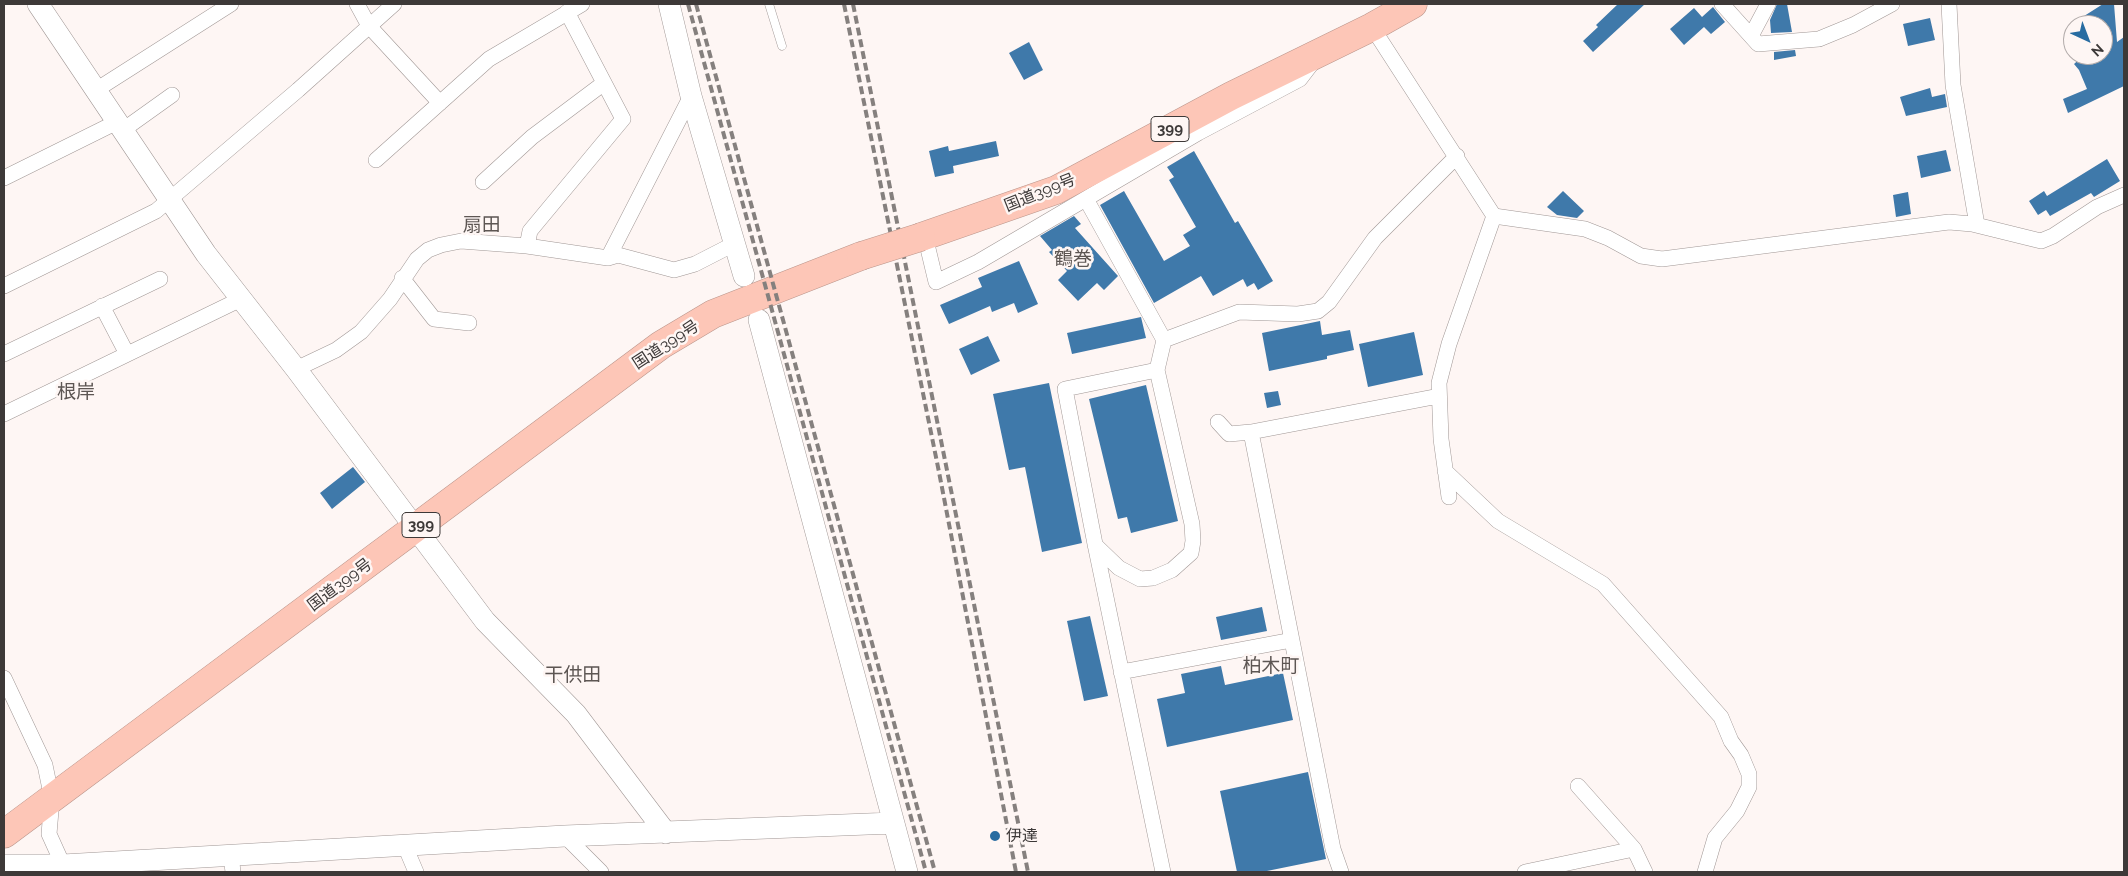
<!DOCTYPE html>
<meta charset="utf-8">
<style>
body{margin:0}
#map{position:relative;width:2128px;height:876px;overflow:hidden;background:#fef6f4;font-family:Raleway,sans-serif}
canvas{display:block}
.frame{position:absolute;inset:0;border:5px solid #3d3938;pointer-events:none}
.north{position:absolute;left:2063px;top:15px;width:50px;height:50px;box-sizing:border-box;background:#fef6f4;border:1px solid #b1aaa9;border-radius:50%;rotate:137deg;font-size:14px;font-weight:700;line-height:20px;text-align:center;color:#3d3938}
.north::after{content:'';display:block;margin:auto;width:18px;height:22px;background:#286ca1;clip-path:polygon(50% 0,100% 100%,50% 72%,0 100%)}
</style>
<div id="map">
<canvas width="2128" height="876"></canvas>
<div class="frame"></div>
<div class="north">N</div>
</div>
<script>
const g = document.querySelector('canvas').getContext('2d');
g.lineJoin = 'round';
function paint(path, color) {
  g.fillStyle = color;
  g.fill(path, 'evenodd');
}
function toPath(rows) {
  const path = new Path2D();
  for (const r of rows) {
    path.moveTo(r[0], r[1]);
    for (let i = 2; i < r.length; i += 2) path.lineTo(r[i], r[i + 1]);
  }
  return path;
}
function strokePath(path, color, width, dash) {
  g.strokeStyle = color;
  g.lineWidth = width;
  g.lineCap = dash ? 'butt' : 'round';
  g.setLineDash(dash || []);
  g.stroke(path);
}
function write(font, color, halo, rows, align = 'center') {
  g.font = font + ' Raleway,"Noto Sans JP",sans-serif';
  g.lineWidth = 5;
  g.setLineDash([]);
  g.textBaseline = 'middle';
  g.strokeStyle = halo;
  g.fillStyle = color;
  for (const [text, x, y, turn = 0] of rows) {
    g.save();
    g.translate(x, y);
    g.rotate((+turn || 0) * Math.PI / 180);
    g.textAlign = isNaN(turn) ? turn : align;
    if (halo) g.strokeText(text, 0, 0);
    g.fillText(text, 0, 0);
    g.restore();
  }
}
const building = toPath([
 [1618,4,1645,4,1593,52,1583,41,1598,27,1596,25],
 [1777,4,1787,4,1792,32,1771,33,1770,20],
 [2103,4,2114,4,2117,42,2124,37,2124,86,2068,113,2063,99,2087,89,2079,70,2074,64,2084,55,2103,55,2103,25,2070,25],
 [1713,7,1725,22,1711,34,1704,27,1684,45,1670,29,1694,8,1702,17],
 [1930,18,1935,40,1908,46,1903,24],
 [1029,42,1043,70,1024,80,1009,53],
 [1795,50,1796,56,1774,60,1774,52],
 [1930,88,1932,97,1945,94,1947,107,1906,116,1900,97],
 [996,141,999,156,953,166,954,173,935,177,929,151,948,146,949,151],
 [1946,150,1951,171,1921,178,1917,156],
 [1194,151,1235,223,1238,221,1273,281,1258,290,1254,283,1247,287,1243,279,1213,296,1201,276,1154,303,1100,205,1124,191,1164,261,1190,246,1183,235,1196,227,1169,180,1174,177,1167,167],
 [2107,159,2120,181,2094,197,2091,193,2050,216,2046,210,2038,215,2029,201,2044,191,2047,196],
 [1563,191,1584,211,1577,218,1557,215,1547,207],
 [1908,192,1911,214,1896,217,1893,195],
 [1074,216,1081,224,1075,228,1118,276,1104,290,1097,283,1078,301,1058,280,1067,271,1049,252,1052,250,1040,236],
 [1019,261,1038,304,1018,313,1014,303,992,312,990,306,949,324,940,305,982,287,978,278],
 [1141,317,1146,338,1072,354,1067,333],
 [1320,321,1322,335,1350,330,1354,350,1327,356,1327,359,1269,371,1262,333],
 [1414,332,1423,375,1368,387,1359,344],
 [988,336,1000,361,971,375,959,349],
 [1049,383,1082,543,1042,552,1025,467,1009,470,993,394],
 [1146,385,1178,521,1131,533,1127,517,1118,519,1089,399],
 [1278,391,1281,405,1267,408,1264,393],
 [353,467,365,482,332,509,320,493],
 [1262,607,1267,631,1221,640,1216,617],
 [1090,616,1108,696,1084,701,1067,621],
 [1221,666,1225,685,1283,673,1293,720,1167,747,1157,699,1185,693,1181,674],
 [1308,772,1326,859,1262,872,1237,872,1220,791]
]);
const lane = toPath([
 [769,4,782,46]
]);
const street = toPath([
 [357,4,369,26,440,103],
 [1722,4,1758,44,1819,39,1853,25,1892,4],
 [1949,4,1953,85,1977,225],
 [1372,27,1494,216,1449,344,1439,383,1441,439,1449,497],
 [1751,36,1768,4],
 [96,90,231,4],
 [123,130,172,95],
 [376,160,489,59,582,4],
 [4,178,117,122],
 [483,182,532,137,604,83],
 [1086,199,1164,340,1157,370,1192,524,1193,541,1191,553,1172,570,1153,578,1140,579,1119,568,1095,545],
 [1494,216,1585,229,1608,238,1641,256,1662,259,1949,222,1972,224,2041,241,2053,236,2097,207,2124,195],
 [925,236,936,282,978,262,1198,133,1300,79,1313,62],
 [527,246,530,231,623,119,567,12],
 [608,258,691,96],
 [402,278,434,319,469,323],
 [4,286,156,211,298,90,394,4],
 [102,306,127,354],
 [1164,340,1239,312,1298,314,1318,311,1329,302,1375,238,1457,156],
 [4,354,160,279],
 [296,369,336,350,361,332,390,299,417,259,428,250,441,245,461,241,527,246,608,258,618,255,674,270,695,264,734,244],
 [1157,370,1065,389,1095,544,1163,872],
 [4,414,241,299],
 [1218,422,1229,434,1251,432,1439,396],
 [1251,432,1333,849,1341,872],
 [1445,471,1498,521,1603,584,1721,717,1731,741,1741,755,1749,774,1749,787,1737,811,1715,838,1705,872],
 [1121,672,1292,640],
 [4,678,45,765,52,799,49,834,63,865],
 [1578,786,1634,849,1645,872],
 [565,836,601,872],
 [405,846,416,872],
 [231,855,233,872],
 [1525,872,1634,849]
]);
const secondary = toPath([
 [38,4,206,254,296,369,485,621,576,714,666,833],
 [669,4,691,96,744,276],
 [759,320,907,872],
 [4,865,63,865,565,836,893,823]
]);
const highway = toPath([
 [921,237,1056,190,1231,96,1372,27,1413,4],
 [4,834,661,345,713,314,861,256]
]);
const rail = toPath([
 [688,4,926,872],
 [696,4,935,872],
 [844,4,939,472,1016,872],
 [853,4,1028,872]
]);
const highwayBridge = toPath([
 [861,256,921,237]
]);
const markers = [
 [995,836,6,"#286ca1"]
];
const shields = [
 [1170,129,38],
 [421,525,38]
];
const shieldNames = [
 ["399",1170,129],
 ["399",421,525]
];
const streetNames = [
 ["国道399号",1040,193,-22],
 ["国道399号",666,345,-33],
 ["国道399号",340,585,-37]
];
const poiNames = [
 ["伊達",1006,836]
];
const quarterNames = [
 ["扇田",482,225],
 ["鶴巻",1073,259],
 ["根岸",76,392],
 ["柏木町",1271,666],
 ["干供田",573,675]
];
paint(building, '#3f79aa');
strokePath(lane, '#a09795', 9);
strokePath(street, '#a09795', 16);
strokePath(secondary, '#a09795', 22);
strokePath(highway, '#ba958b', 29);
strokePath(lane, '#fff', 8);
strokePath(street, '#fff', 15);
strokePath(secondary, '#fff', 21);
strokePath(highway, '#fdc6b7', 28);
strokePath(rail, '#85807e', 4, [8, 4]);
strokePath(highwayBridge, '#ba958b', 29, []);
strokePath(highwayBridge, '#fdc6b7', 28);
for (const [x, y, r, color] of markers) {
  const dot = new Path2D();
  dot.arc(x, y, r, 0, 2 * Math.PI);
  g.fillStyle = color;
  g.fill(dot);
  strokePath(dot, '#fef6f4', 2);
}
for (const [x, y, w] of shields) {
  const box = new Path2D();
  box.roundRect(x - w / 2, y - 12.5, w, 25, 4);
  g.fillStyle = '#fef6f4';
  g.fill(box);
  strokePath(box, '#3d3938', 1);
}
write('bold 15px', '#3d3938', null, shieldNames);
write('16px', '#3d3938', '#fef6f4', streetNames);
write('16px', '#3d3938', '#fef6f4', poiNames, 'left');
write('19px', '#5d5653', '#fef6f4', quarterNames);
</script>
